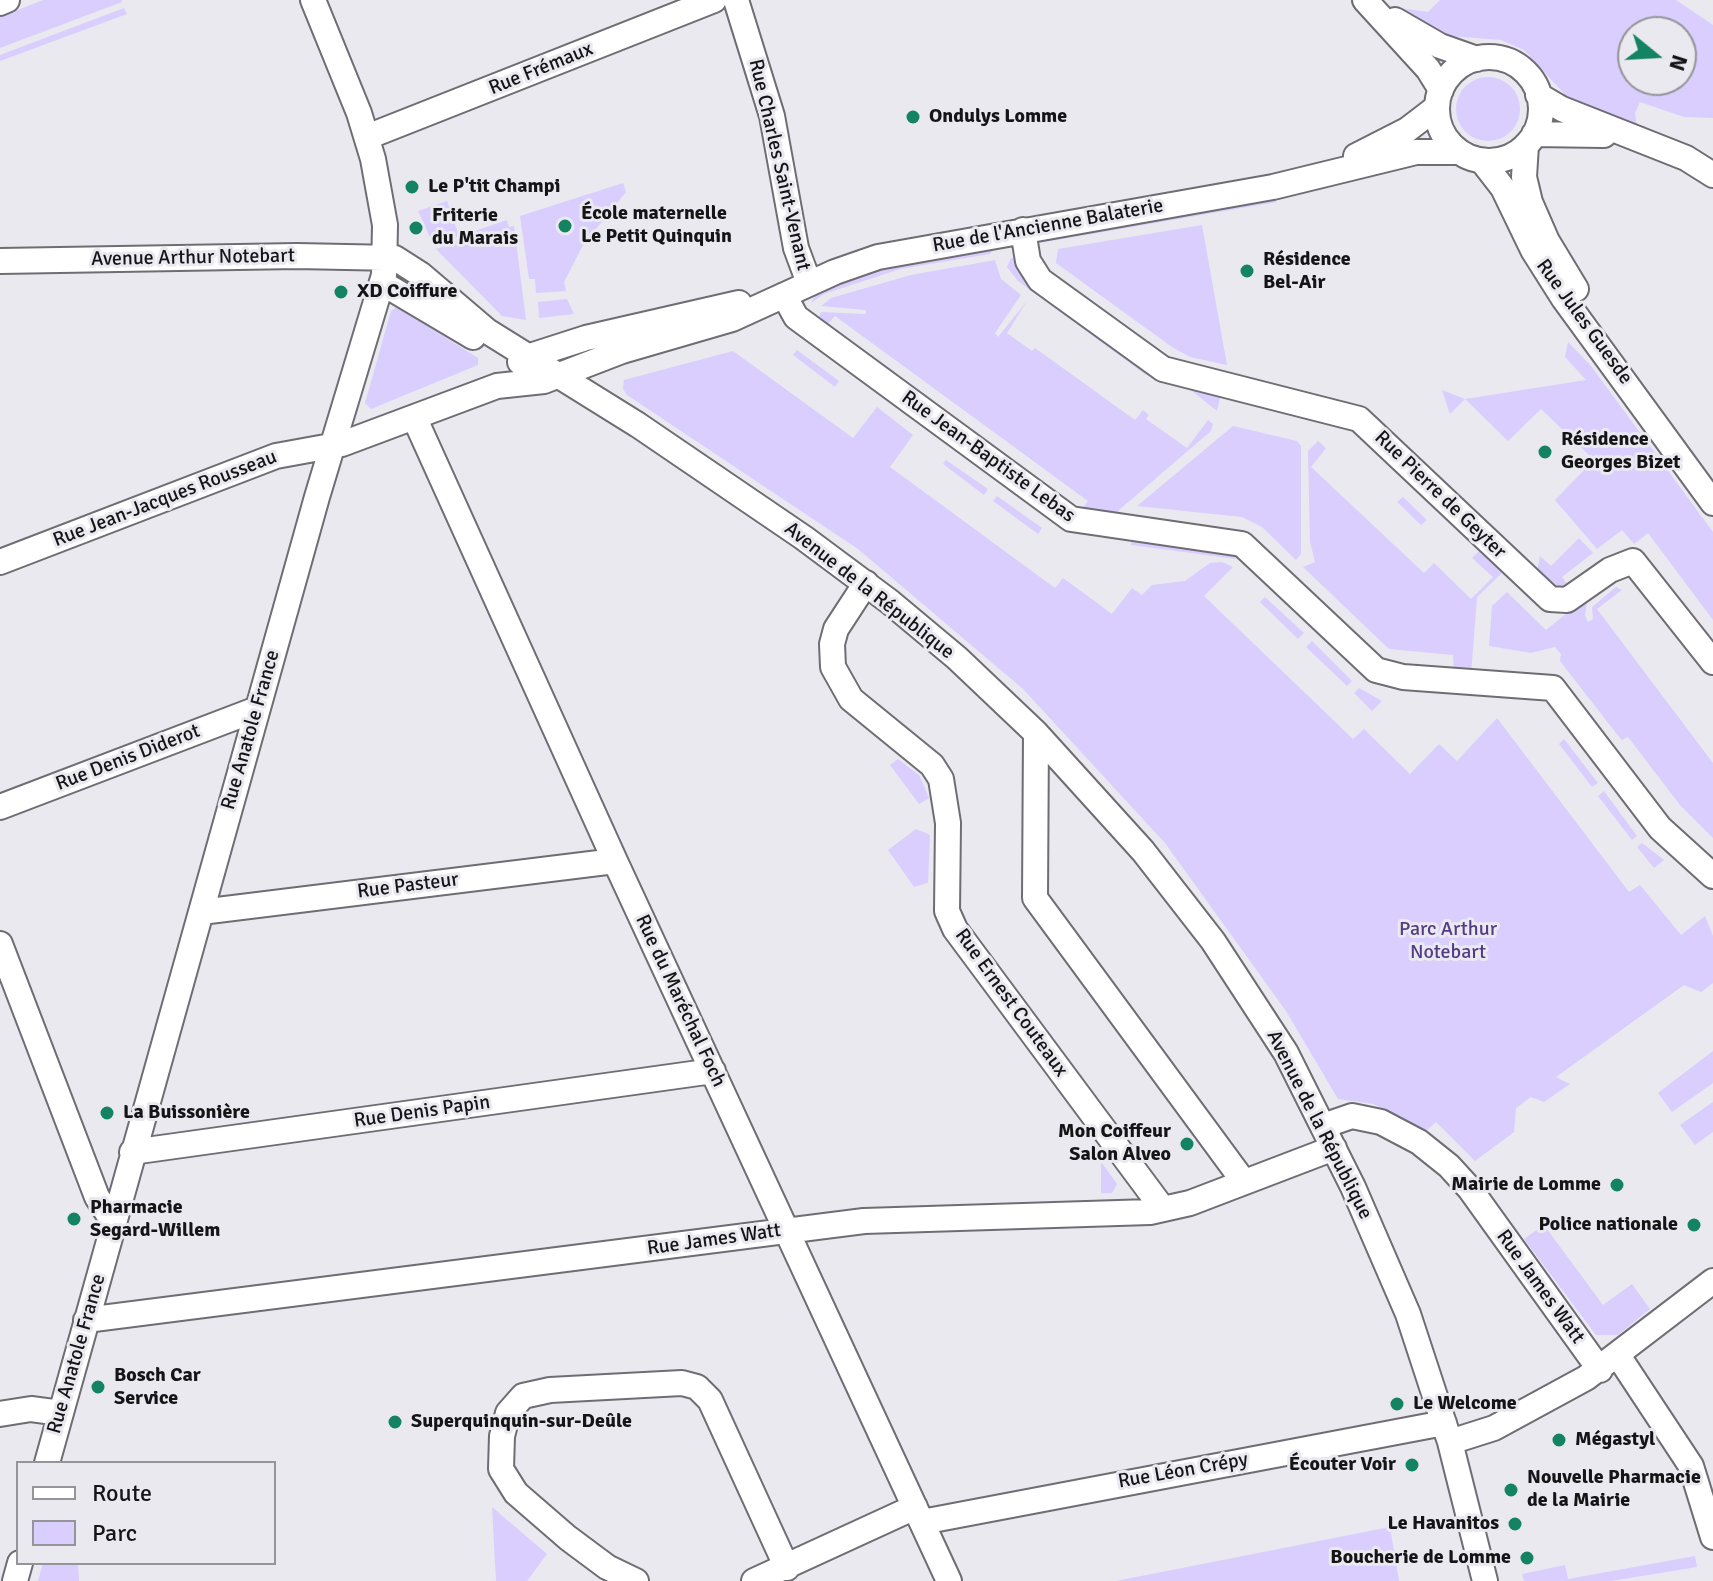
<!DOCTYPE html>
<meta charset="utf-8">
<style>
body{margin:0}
#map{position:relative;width:1713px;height:1581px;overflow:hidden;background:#eae9f0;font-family:Signika,sans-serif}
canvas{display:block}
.legend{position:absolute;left:16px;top:1461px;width:260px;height:104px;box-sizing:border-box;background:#eae9f0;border:2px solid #959499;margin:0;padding:10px 14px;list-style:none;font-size:24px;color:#151517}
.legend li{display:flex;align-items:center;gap:16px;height:40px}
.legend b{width:40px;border:2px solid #959499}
.north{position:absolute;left:1617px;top:16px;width:80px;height:80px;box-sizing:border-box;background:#eae9f0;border:2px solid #959499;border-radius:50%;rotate:108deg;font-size:22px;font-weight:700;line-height:32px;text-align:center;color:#151517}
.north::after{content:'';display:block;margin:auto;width:28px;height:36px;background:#138361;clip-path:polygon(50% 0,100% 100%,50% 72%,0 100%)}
</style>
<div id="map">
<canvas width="1713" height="1581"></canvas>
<ul class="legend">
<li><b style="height:10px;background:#fff"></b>Route</li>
<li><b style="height:22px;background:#d9cefd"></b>Parc</li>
</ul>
<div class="north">N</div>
</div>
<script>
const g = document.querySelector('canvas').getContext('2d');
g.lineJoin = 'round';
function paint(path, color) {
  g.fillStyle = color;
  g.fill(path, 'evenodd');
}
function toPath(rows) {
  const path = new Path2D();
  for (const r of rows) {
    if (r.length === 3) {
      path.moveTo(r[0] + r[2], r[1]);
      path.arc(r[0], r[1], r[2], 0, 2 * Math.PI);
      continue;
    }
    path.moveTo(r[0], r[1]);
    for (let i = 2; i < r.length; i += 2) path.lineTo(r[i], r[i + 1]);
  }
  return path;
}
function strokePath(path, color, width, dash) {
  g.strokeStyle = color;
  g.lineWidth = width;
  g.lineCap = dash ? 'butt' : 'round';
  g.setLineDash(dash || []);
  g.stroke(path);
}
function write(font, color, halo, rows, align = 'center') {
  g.font = font + ' Signika,sans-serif';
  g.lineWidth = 6;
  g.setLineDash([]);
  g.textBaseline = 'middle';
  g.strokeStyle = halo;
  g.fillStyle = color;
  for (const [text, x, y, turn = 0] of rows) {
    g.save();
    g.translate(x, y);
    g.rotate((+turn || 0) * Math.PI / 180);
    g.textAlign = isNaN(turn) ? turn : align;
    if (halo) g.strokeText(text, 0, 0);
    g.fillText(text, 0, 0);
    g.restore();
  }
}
const green = toPath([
 [43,0,122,0,122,2,0,48,0,17],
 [1440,0,1676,0,1713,25,1713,118,1684,117,1640,102,1635,113,1637,127,1569,99,1524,50,1501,40,1449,36,1400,8,1428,12],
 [1633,32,1681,32,1681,80,1633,80],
 [124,8,127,14,0,61,0,55],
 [1488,109,32],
 [623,183,626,192,583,245,564,282,566,291,536,293,535,279,529,279,520,216],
 [1270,196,1277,202,1039,243,1044,238],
 [447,201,459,236,433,244,418,211],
 [507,220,509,227,514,226,526,320,502,316,436,249,463,240,463,235],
 [1202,225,1227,365,1190,357,1172,347,1056,263,1058,249],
 [997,245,990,254,900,269,824,294,811,303,817,291,867,271],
 [1011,258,1019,258,1151,369,1146,375,1018,281,1007,267],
 [995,260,1001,279,1021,295,995,333,998,337,1027,301,1007,333,1032,351,1035,348,1135,420,1143,410,1149,415,1146,419,1187,448,1208,420,1213,424,1211,431,1119,510,1115,521,1078,515,1088,501,835,316,827,325,819,316,821,312,866,314,866,310,821,306,831,298,911,275],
 [567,299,574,314,539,318,538,302],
 [397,307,478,358,478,365,371,409,365,403,391,311],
 [1568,342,1591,366,1713,532,1713,620,1648,533,1634,544,1622,530,1597,549,1555,500,1594,460,1541,409,1508,441,1465,399,1450,414,1442,390,1465,399,1586,380,1565,357],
 [797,350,839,381,835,387,793,355],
 [733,351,853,438,877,407,913,435,890,467,1055,588,1063,578,1112,614,1132,588,1142,595,1152,585,1185,581,1210,563,1222,562,1233,567,1204,596,1353,739,1364,729,1410,774,1439,744,1457,761,1497,718,1629,892,1640,885,1681,935,1705,916,1713,936,1713,983,1701,992,1684,985,1556,1077,1570,1084,1544,1102,1531,1097,1516,1108,1514,1132,1475,1161,1436,1122,1427,1130,1373,1104,1338,1099,1286,1011,1165,843,1023,689,858,549,627,395,623,389,624,380],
 [1193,386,1221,393,1217,411,1192,391],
 [1233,426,1297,441,1301,446,1301,554,1296,560,1262,527,1242,517,1137,506],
 [1318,441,1326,448,1311,467,1424,573,1434,563,1471,599,1493,577,1472,558,1479,551,1502,573,1477,597,1471,675,1454,674,1453,655,1389,649,1303,567,1315,562,1310,542,1308,451],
 [946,460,988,489,984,495,943,464],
 [997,496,1042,528,1038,534,993,501],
 [1403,497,1427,520,1421,525,1397,502],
 [1132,538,1242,553,1236,559,1131,545],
 [1579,538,1593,553,1562,577,1572,591,1551,590,1537,572,1540,556,1551,566],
 [1607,581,1608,586,1587,602,1585,615,1588,622,1593,619,1592,607,1616,587,1622,590,1597,609,1713,763,1713,838,1680,805,1628,737,1622,740,1616,733,1560,661,1561,654,1555,647,1531,653,1489,646,1492,606,1507,592,1546,630],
 [1265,597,1304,633,1298,639,1260,602],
 [1312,641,1352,681,1347,686,1306,647],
 [1359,688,1382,701,1372,711,1354,693],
 [1564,739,1598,783,1592,787,1559,744],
 [898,759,919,775,929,798,919,804,890,765],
 [1604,791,1637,836,1632,840,1598,796],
 [916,829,930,835,928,883,914,887,888,850],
 [1642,843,1664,860,1654,868,1637,847],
 [1713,1051,1713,1083,1672,1112,1658,1093],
 [1713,1102,1713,1132,1695,1145,1680,1125],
 [1101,1162,1117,1184,1112,1193,1101,1193],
 [1544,1225,1603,1305,1632,1284,1650,1309,1618,1335,1596,1335,1524,1239],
 [492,1507,547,1554,527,1581,496,1581],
 [1390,1527,1399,1581,1116,1581],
 [1695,1556,1697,1567,1611,1581,1524,1581,1522,1574,1565,1565,1568,1579],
 [43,1563,78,1563,79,1581,38,1581]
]);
const minor = toPath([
 [736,0,772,116,796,248,809,283],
 [1365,0,1428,69,1441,90],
 [0,3,7,0],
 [1395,20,1440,46,1477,59],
 [1489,109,52],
 [1538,95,1562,109,1686,158,1713,175],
 [1534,134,1604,135],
 [367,137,714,0],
 [1526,145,1524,177,1530,202,1547,241,1576,289],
 [1356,156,1407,130,1437,107],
 [1482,161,1503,188,1533,250,1564,299,1713,503],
 [1023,230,1028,261,1040,280,1163,369,1359,419,1550,599,1567,600,1610,570,1633,561,1713,662],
 [0,261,297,256,395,258,420,274,487,331,638,425,804,538,890,602,957,658,1036,733,1143,851,1213,941,1286,1053,1353,1187,1408,1314,1450,1442,1485,1581],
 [382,283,473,337],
 [784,295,796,317,1071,519,1242,544,1376,670,1403,677,1553,688,1660,828,1713,876],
 [520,362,527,357,586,338,739,303],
 [415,419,615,861,949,1581],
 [0,562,276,456,342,444,497,386,544,381,622,351,732,319,835,272,878,257,1273,187,1416,152,1460,152],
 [866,583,836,629,832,644,833,667,851,699,932,765,941,779,948,823,947,911,955,929,1163,1209],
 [1036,733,1035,898,1244,1182],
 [0,807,257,709],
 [201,912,615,861],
 [0,944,97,1197,114,1223],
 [1323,1126,1352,1116,1381,1122,1419,1142,1449,1166,1470,1189,1600,1370],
 [132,1152,713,1071],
 [86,1320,864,1221,1150,1212,1190,1203,1334,1148],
 [1619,1357,1691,1466,1713,1537],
 [0,1414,31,1409,61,1413],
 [1450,1442,1494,1428,1586,1378,1713,1281],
 [47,1463,317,497,384,275,385,225,373,159,359,113,313,0],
 [922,1522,1444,1423],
 [15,1581,20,1563],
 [636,1581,607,1567,568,1538,516,1493,501,1469,502,1436,508,1413,523,1396,550,1390,682,1383,697,1387,710,1400,787,1568],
 [754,1581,915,1507]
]);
const markers = [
 [913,117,8,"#138361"],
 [412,187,8,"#138361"],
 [565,226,8,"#138361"],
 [416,228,8,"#138361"],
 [1247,271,8,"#138361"],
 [341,292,8,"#138361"],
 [1545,452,8,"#138361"],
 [107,1113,8,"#138361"],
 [1187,1144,8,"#138361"],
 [1617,1185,8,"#138361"],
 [74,1219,8,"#138361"],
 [1694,1225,8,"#138361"],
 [98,1387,8,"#138361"],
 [1397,1404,8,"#138361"],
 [395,1422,8,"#138361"],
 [1559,1440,8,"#138361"],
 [1412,1465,8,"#138361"],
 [1511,1490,8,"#138361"],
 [1515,1524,8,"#138361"],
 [1527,1558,8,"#138361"]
];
const streetNames = [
 ["Rue Frémaux",541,69,-22],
 ["Rue Charles Saint-Venant",779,165,77],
 ["Rue de l'Ancienne Balaterie",1048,226,-10],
 ["Avenue Arthur Notebart",193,258,-1],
 ["Rue Jules Guesde",1584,322,54],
 ["Rue Jean-Baptiste Lebas",988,457,36],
 ["Rue Pierre de Geyter",1440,495,44],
 ["Rue Jean-Jacques Rousseau",165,499,-21],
 ["Avenue de la République",869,591,38],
 ["Rue Anatole France",251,730,-74],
 ["Rue Denis Diderot",128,758,-21],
 ["Rue Pasteur",408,886,-7],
 ["Rue du Maréchal Foch",680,1001,65],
 ["Rue Ernest Couteaux",1011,1003,54],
 ["Rue Denis Papin",422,1112,-8],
 ["Avenue de la République",1319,1125,63],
 ["Rue James Watt",714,1240,-8],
 ["Rue James Watt",1540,1287,54],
 ["Rue Anatole France",77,1354,-74],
 ["Rue Léon Crépy",1183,1471,-10]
];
const poiNames = [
 ["Ondulys Lomme",929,117],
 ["Le P'tit Champi",428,187],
 ["École maternelle",581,214],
 ["Le Petit Quinquin",581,237],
 ["Friterie",432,216],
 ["du Marais",432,239],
 ["Résidence",1263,260],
 ["Bel-Air",1263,283],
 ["XD Coiffure",357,292],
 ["Résidence",1561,440],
 ["Georges Bizet",1561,463],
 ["La Buissonière",123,1113],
 ["Mon Coiffeur",1171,1132,"right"],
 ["Salon Alveo",1171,1155,"right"],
 ["Mairie de Lomme",1601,1185,"right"],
 ["Pharmacie",90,1208],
 ["Segard-Willem",90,1231],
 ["Police nationale",1678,1225,"right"],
 ["Bosch Car",114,1376],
 ["Service",114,1399],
 ["Le Welcome",1413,1404],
 ["Superquinquin-sur-Deûle",411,1422],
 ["Mégastyl",1575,1440],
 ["Écouter Voir",1396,1465,"right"],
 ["Nouvelle Pharmacie",1527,1478],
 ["de la Mairie",1527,1501],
 ["Le Havanitos",1499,1524,"right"],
 ["Boucherie de Lomme",1511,1558,"right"]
];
const parkNames = [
 ["Parc Arthur",1448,930],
 ["Notebart",1448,953]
];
paint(green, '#d9cefd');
strokePath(minor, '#6f6d73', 28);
strokePath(minor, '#fff', 24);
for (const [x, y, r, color] of markers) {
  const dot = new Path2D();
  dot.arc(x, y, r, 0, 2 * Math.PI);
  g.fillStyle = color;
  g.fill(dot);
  strokePath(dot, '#eae9f0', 3);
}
write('20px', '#151517', '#eae9f0', streetNames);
write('bold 20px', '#151517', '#eae9f0', poiNames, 'left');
write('20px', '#543b86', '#eae9f0', parkNames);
</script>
